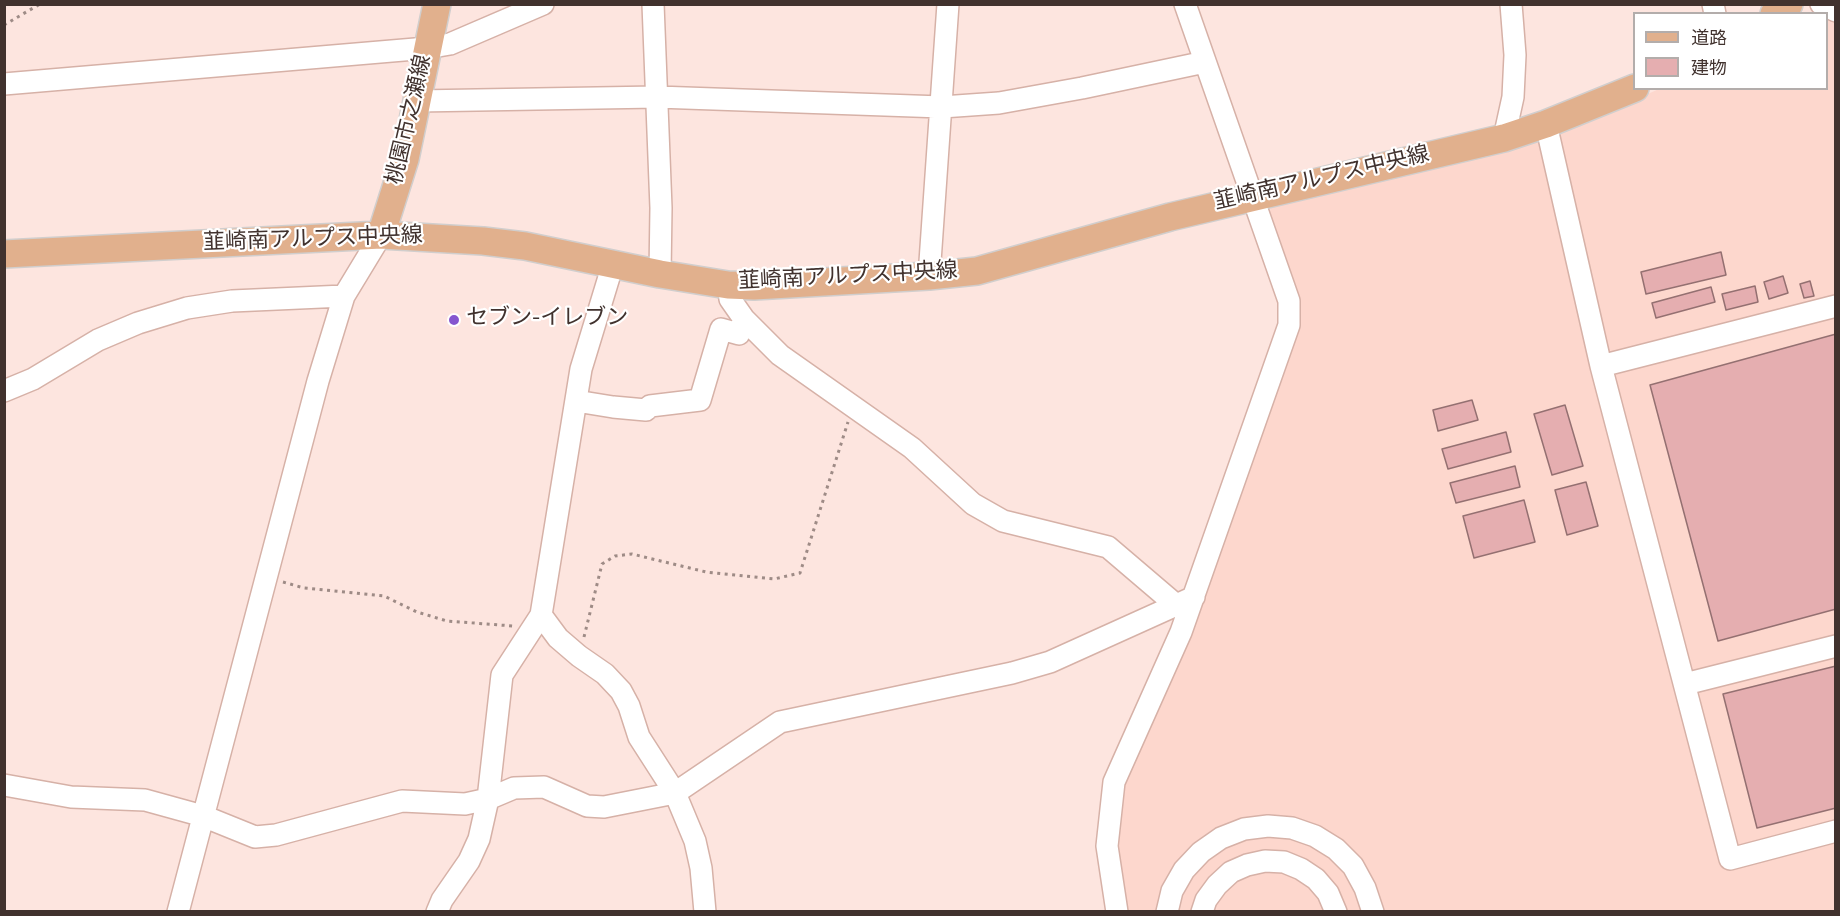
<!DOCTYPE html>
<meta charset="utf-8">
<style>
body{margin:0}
#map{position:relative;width:1840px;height:916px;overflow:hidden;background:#fde5df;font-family:Spectral,"Noto Sans JP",serif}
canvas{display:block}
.frame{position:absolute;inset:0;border:6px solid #41322e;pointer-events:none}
.legend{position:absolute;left:1633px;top:12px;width:195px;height:78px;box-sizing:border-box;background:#fff;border:2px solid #b3adab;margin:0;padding:8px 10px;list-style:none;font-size:18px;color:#41322e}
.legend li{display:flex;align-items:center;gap:12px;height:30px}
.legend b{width:30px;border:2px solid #b3adab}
</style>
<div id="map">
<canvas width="1840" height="916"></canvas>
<div class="frame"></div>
<ul class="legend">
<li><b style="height:8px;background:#e1b08d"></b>道路</li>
<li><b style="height:16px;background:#e5aeb0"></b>建物</li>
</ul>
</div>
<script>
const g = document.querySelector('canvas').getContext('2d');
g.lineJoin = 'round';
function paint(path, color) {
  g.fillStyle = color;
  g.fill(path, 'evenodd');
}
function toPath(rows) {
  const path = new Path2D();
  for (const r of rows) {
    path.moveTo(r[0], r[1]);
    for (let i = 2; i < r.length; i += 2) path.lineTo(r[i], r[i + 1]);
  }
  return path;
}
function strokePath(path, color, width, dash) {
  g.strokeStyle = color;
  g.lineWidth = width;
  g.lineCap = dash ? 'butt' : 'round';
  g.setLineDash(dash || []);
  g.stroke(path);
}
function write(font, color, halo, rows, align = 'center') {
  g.font = font + ' Spectral,"Noto Sans JP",serif';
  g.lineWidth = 4.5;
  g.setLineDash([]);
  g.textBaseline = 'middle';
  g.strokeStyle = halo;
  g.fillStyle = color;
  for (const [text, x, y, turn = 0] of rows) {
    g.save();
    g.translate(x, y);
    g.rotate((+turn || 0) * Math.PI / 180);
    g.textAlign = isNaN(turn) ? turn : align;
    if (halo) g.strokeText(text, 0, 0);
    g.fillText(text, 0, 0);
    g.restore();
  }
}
const built = toPath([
 [1827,15,1835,16,1835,911,1128,912,1118,844,1121,799,1131,764,1196,623,1296,327,1268,218,1272,203,1609,111,1659,89,1826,88]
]);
const building = toPath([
 [1721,252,1726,275,1646,294,1641,272,1721,252],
 [1783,276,1788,293,1769,299,1764,282,1783,276],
 [1810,281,1814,296,1804,298,1800,284,1810,281],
 [1755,286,1758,302,1726,310,1722,294,1755,286],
 [1711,287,1715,302,1656,318,1652,303,1711,287],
 [1836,334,1836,609,1718,641,1650,385,1836,334],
 [1472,400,1478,420,1438,431,1433,410,1472,400],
 [1565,405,1583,466,1552,475,1534,414,1565,405],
 [1506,432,1511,452,1448,469,1442,449,1506,432],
 [1515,466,1520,487,1456,503,1450,483,1515,466],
 [1586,482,1598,526,1567,535,1555,490,1586,482],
 [1524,500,1535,542,1474,558,1463,516,1524,500],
 [1836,666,1836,808,1757,828,1723,694,1836,666]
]);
const path = toPath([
 [4,25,40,4],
 [283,582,304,588,384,596,417,612,447,621,513,626],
 [584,637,602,564,615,556,632,554,706,572,774,579,800,573,848,422]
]);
const minor = toPath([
 [653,4,661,208,660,274],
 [1713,4,1715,14],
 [1821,4,1836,11],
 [4,84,427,48,450,44,543,4],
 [417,101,657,97,942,107,999,103,1082,88,1205,62],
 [1546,124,1601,366,1730,859,1836,831],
 [1504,138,1513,97,1515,55,1511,4],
 [929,276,948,4],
 [728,285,730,299,744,319,780,355,912,448,973,504,1003,521,1108,547,1176,605],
 [1601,366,1836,306],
 [4,391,33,379,98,340,138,323,187,308,232,301,344,296],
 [576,401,613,407,646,410,650,406,700,400,721,329,739,334,744,319],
 [541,615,558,638,579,656,605,674,621,691,629,706,639,737,675,793,695,841,701,868,705,912],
 [1685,684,1836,646],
 [4,785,71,797,145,800,203,816,255,837,276,835,402,801,465,804,488,799,514,788,544,787,587,806,604,807,675,793,780,722,1012,673,1050,662,1194,597],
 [178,912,318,381,344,296,381,235],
 [437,912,442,900,469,861,479,839,488,799,502,675,541,615,581,369,613,264],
 [1117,912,1107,846,1114,782,1181,632,1289,325,1289,301,1185,4],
 [1167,912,1172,891,1184,870,1201,852,1221,838,1244,829,1268,826,1292,828,1315,836,1336,849,1353,866,1365,888,1373,912],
 [1202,912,1206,900,1217,885,1231,872,1247,865,1265,861,1284,862,1301,869,1316,879,1328,893,1336,912]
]);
const major = toPath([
 [1774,14,1789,4],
 [381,235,405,159,437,4],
 [4,254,381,235,483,241,525,246,660,274,728,285,754,286,929,276,977,271,1170,217,1504,138,1546,124,1635,88]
]);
const markers = [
 [454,320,6,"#8556cf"]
];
const streetNames = [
 ["桃園市之瀬線",411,120,-77],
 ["韮崎南アルプス中央線",1322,180,-13],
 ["韮崎南アルプス中央線",313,241,-2],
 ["韮崎南アルプス中央線",848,278,-3]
];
const poiNames = [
 ["セブン-イレブン",466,320]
];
paint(built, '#fdd7cd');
paint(building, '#e5aeb0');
strokePath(building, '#947071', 1.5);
strokePath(minor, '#d6b1a7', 24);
strokePath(major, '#d1cecd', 30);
strokePath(path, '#9e8b86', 3, [3, 4.5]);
strokePath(minor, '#fff', 21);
strokePath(major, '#e1b08d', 27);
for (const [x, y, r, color] of markers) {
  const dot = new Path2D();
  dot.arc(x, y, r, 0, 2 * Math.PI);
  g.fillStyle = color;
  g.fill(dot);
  strokePath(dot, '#fff', 2);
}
write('22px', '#41322e', '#fff', streetNames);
write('22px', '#41322e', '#fff', poiNames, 'left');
</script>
